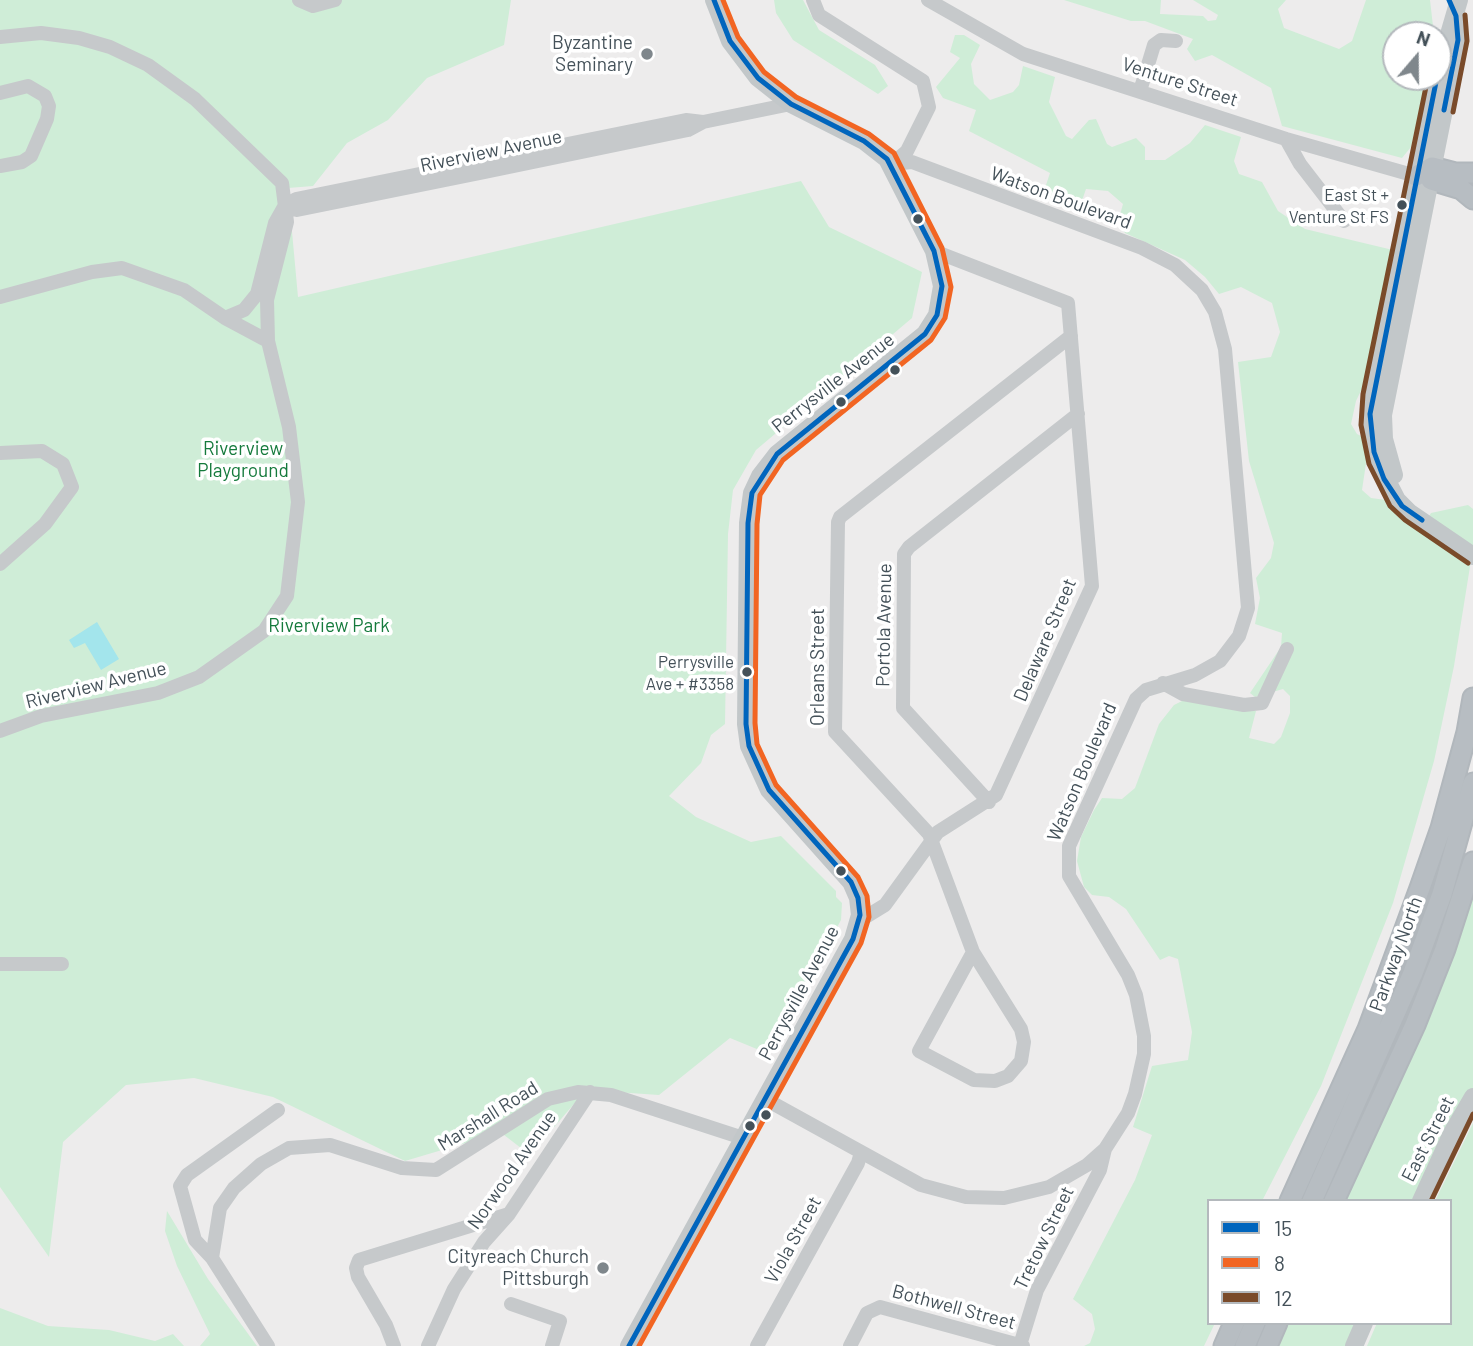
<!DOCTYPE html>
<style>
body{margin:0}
#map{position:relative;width:1473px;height:1346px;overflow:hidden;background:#edecec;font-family:Barlow,sans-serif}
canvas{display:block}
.legend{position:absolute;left:1207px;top:1199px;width:245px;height:126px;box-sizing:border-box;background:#fff;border:2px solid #b4b9bd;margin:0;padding:9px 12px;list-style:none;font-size:21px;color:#445159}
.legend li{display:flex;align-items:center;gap:14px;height:35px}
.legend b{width:35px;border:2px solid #b4b9bd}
.north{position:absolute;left:1382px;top:21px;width:70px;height:70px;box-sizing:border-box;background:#fff;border:2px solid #b4b9bd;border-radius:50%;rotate:20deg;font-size:19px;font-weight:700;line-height:28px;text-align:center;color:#445159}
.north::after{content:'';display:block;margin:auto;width:24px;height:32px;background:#7f878c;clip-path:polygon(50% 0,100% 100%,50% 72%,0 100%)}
</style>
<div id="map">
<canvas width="1473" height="1346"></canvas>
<ul class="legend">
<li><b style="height:9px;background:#0065bd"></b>15</li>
<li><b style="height:9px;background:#f26522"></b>8</li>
<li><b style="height:9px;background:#7a4b2a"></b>12</li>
</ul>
<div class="north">N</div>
</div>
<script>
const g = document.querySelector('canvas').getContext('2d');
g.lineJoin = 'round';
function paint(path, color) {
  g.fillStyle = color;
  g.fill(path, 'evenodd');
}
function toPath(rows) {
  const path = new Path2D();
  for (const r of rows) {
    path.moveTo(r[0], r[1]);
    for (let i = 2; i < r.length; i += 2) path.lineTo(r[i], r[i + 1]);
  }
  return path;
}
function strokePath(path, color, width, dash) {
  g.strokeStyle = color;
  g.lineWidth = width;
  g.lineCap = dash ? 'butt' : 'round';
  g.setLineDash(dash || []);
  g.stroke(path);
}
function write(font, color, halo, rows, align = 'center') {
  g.font = font + ' Barlow,sans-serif';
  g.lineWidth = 7;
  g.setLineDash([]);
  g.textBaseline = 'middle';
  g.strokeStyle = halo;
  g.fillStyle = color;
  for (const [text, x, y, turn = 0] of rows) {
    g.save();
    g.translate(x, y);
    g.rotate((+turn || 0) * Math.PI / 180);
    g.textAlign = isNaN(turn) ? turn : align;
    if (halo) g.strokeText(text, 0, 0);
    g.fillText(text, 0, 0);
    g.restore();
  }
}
const green = toPath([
 [0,0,511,0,504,45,427,78,388,120,347,143,313,186,288,188,298,297,801,181,829,227,922,272,912,318,756,450,733,490,728,534,725,724,711,735,701,763,669,796,696,817,751,842,781,836,836,891,836,897,842,903,841,920,769,1054,730,1038,659,1095,586,1090,530,1155,495,1128,479,1139,405,1161,273,1097,194,1078,126,1085,63,1142,49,1257,0,1187],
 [774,0,803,0,819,30,875,65,888,86,878,94,793,40,776,13],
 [1064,0,1161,0,1160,14,1203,16,1208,21,1216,20,1218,15,1193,0,1286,0,1278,9,1284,28,1339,49,1352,41,1366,0,1430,0,1434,35,1396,35,1396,77,1427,77,1411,147,1402,158,1282,126,1271,88,1212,55,1195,61,1187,49,1193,39,1145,21,1131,21],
 [955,35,964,35,980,45,971,64,974,84,990,100,1013,92,1019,85,1023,66,1055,77,1049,102,1066,136,1072,139,1089,120,1096,119,1107,144,1112,147,1136,138,1145,147,1145,160,1165,160,1190,143,1205,125,1241,137,1234,161,1239,174,1262,182,1278,211,1305,229,1393,250,1368,376,1356,401,1351,424,1357,434,1365,438,1368,450,1362,490,1371,498,1386,500,1402,519,1420,530,1431,513,1468,505,1473,509,1473,548,1454,666,1434,761,1393,903,1321,1086,1262,1201,1209,1201,1209,1323,1215,1323,1204,1346,1084,1346,1090,1343,1095,1329,1092,1314,1073,1299,1135,1180,1152,1135,1133,1127,1152,1066,1188,1060,1192,1032,1178,959,1169,956,1160,960,1126,909,1109,897,1092,895,1084,887,1077,861,1081,837,1094,810,1102,798,1122,799,1135,788,1159,724,1174,705,1186,699,1242,711,1256,711,1249,738,1274,744,1281,737,1290,713,1290,696,1283,689,1255,697,1250,693,1281,647,1282,633,1255,624,1260,598,1256,578,1271,558,1274,543,1249,461,1238,362,1271,357,1280,332,1272,303,1241,287,1219,294,1205,277,1185,260,1125,233,1118,222,1123,204,1108,191,1086,189,1078,212,1052,202,1043,194,1050,173,969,131,976,110,943,98,936,87,960,58,950,52],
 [1473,862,1473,1097,1421,1201,1334,1201],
 [1473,1123,1473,1346,1367,1346,1377,1323,1450,1323,1450,1201,1435,1201],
 [167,1211,208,1279,257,1346,200,1346,210,1334,177,1266,165,1231],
 [0,1308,48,1326,109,1330,155,1341,173,1334,184,1346,0,1346],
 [1277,1323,1364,1323,1354,1346,1267,1346]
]);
const water = toPath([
 [97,622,119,659,101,670,85,643,74,648,69,640]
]);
const minor = toPath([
 [299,0,313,6,335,0],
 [813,0,819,15,923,81,929,107,907,151,892,164],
 [928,0,1023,54,1286,139,1416,176],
 [0,37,41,33,79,38,110,47,148,65,195,99,282,183,287,222,267,300,268,341],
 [1140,91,1154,45,1161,40,1176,41],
 [0,93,28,86,45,96,49,106,47,119,31,156,22,162,0,166],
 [1286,139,1300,164,1344,221],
 [284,207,297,210,485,172,688,130,703,122,791,104],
 [0,297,92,272,122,268,184,290,225,318,268,341,289,427,298,502,287,596,264,631,199,677,158,693,41,716,0,731],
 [225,318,244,310,257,294,275,223,284,207,296,199,686,120,703,122],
 [0,453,42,451,63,464,72,487,45,524,0,564],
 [1163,683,1183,694,1244,705,1262,703,1287,649],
 [989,802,903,708,904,554,909,547,1078,414],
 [859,921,885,905,938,832,996,795,1092,586,1068,303,934,251],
 [973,952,919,1051,974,1080,995,1081,1008,1076,1021,1061,1024,1042,1021,1029,973,952,929,834,835,732,838,522,840,517,1071,336],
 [0,964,62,964],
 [765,1099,921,1185,966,1197,1004,1198,1049,1187,1087,1165,1105,1149,1128,1113,1135,1094,1144,1054,1144,1036,1136,995,1128,975,1069,876,1069,846,1136,699,1146,690,1195,675,1220,661,1239,636,1248,608,1225,349,1215,312,1202,290,1175,265,1142,248,912,162,891,164],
 [212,1258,195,1240,180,1186,187,1175,278,1110],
 [511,1304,560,1321,552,1346],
 [1020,1345,1037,1290,1100,1170,1105,1149],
 [268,1346,212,1258,220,1208,234,1188,261,1164,289,1148,330,1145,402,1168,436,1170,548,1099,578,1092,611,1095,743,1138],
 [394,1346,386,1325,358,1277,356,1268,359,1260,509,1214],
 [428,1346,454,1289,484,1242,509,1214,590,1092],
 [757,1346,858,1163,861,1152],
 [850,1346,867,1313,880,1307,1023,1346]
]);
const major = toPath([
 [1438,72,1459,0],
 [1437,77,1372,396,1370,424,1377,461,1397,500,1410,513,1473,556],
 [1394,475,1384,439,1383,415,1458,40,1456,16],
 [1421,1201,1452,1133,1473,1097],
 [629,1346,853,939,860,915,858,898,851,882,769,790,749,746,746,724,748,523,752,493,760,476,777,454,925,334,937,315,942,286,934,251,887,159,864,141,791,104,758,78,730,41,714,0],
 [1354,1346,1364,1323]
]);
const highway = toPath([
 [1416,176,1432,167,1455,173,1473,173],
 [1431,180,1461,189,1473,199],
 [1290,1201,1368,1029,1420,888,1441,828,1467,732,1473,698],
 [1312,1201,1413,973,1442,894,1473,783],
 [1334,1201,1415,1025,1445,949,1473,862],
 [1224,1346,1234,1323],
 [1245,1346,1255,1323],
 [1267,1346,1277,1323]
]);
const bus1 = toPath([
 [1444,110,1458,40,1456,16,1449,0],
 [1422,520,1402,506,1384,479,1374,452,1370,414,1437,77],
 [629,1346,853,939,860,915,858,898,851,882,769,790,749,746,746,724,748,523,752,493,777,454,925,334,937,315,942,286,934,251,887,159,864,141,791,104,758,78,730,41,714,0]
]);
const bus2 = toPath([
 [639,1346,861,943,869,917,867,896,858,877,776,785,757,744,755,723,757,524,760,495,783,460,931,340,945,318,951,287,942,248,894,153,869,134,796,97,764,72,738,37,723,0]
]);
const bus3 = toPath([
 [1428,77,1363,394,1361,425,1369,464,1390,506,1405,520,1468,563],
 [1453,112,1467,41,1465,15],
 [1431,1201,1473,1114]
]);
const markers = [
 [647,54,7,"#7f878c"],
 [1402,205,6,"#445159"],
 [918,219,6,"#445159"],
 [895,370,6,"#445159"],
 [841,402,6,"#445159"],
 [747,672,6,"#445159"],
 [841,871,6,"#445159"],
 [766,1115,6,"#445159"],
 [750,1126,6,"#445159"],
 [603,1268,7,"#7f878c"]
];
const busNames = [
 ["East St +",1389,195],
 ["Venture St FS",1389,217],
 ["Perrysville",734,662],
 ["Ave + #3358",734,684]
];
const poiNames = [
 ["Byzantine",633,43],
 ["Seminary",633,65],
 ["Cityreach Church",589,1257],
 ["Pittsburgh",589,1279]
];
const streetNames = [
 ["Venture Street",1180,82,18],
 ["Riverview Avenue",491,151,-12],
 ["Watson Boulevard",1061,198,20],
 ["Perrysville Avenue",833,383,-38],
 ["Portola Avenue",884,625,-89],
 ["Delaware Street",1045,640,-67],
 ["Orleans Street",818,667,-90],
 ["Riverview Avenue",96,685,-14],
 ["Watson Boulevard",1082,772,-67],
 ["Parkway North",1396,954,-70],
 ["Perrysville Avenue",799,993,-62],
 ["Marshall Road",488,1116,-32],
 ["East Street",1428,1139,-63],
 ["Norwood Avenue",512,1170,-55],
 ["Tretow Street",1044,1238,-64],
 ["Viola Street",793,1240,-61],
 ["Bothwell Street",954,1307,15]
];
const parkNames = [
 ["Riverview",243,449],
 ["Playground",243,471],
 ["Riverview Park",329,626]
];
paint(green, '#cfedd7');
paint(water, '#a3e5ec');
strokePath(highway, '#b1b7bc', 23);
strokePath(minor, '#c6c9cb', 14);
strokePath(major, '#c2c7c9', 18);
strokePath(highway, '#b7bdc2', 19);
strokePath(bus1, '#0065bd', 5);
strokePath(bus2, '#f26522', 5);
strokePath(bus3, '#7a4b2a', 5);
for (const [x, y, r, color] of markers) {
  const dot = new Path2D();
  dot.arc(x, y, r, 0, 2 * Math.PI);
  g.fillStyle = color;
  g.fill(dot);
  strokePath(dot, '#fff', 2.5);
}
write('17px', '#445159', '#fff', busNames, 'right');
write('19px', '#445159', '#fff', poiNames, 'right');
write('19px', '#445159', '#fff', streetNames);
write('19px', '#157a3c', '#fff', parkNames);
</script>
